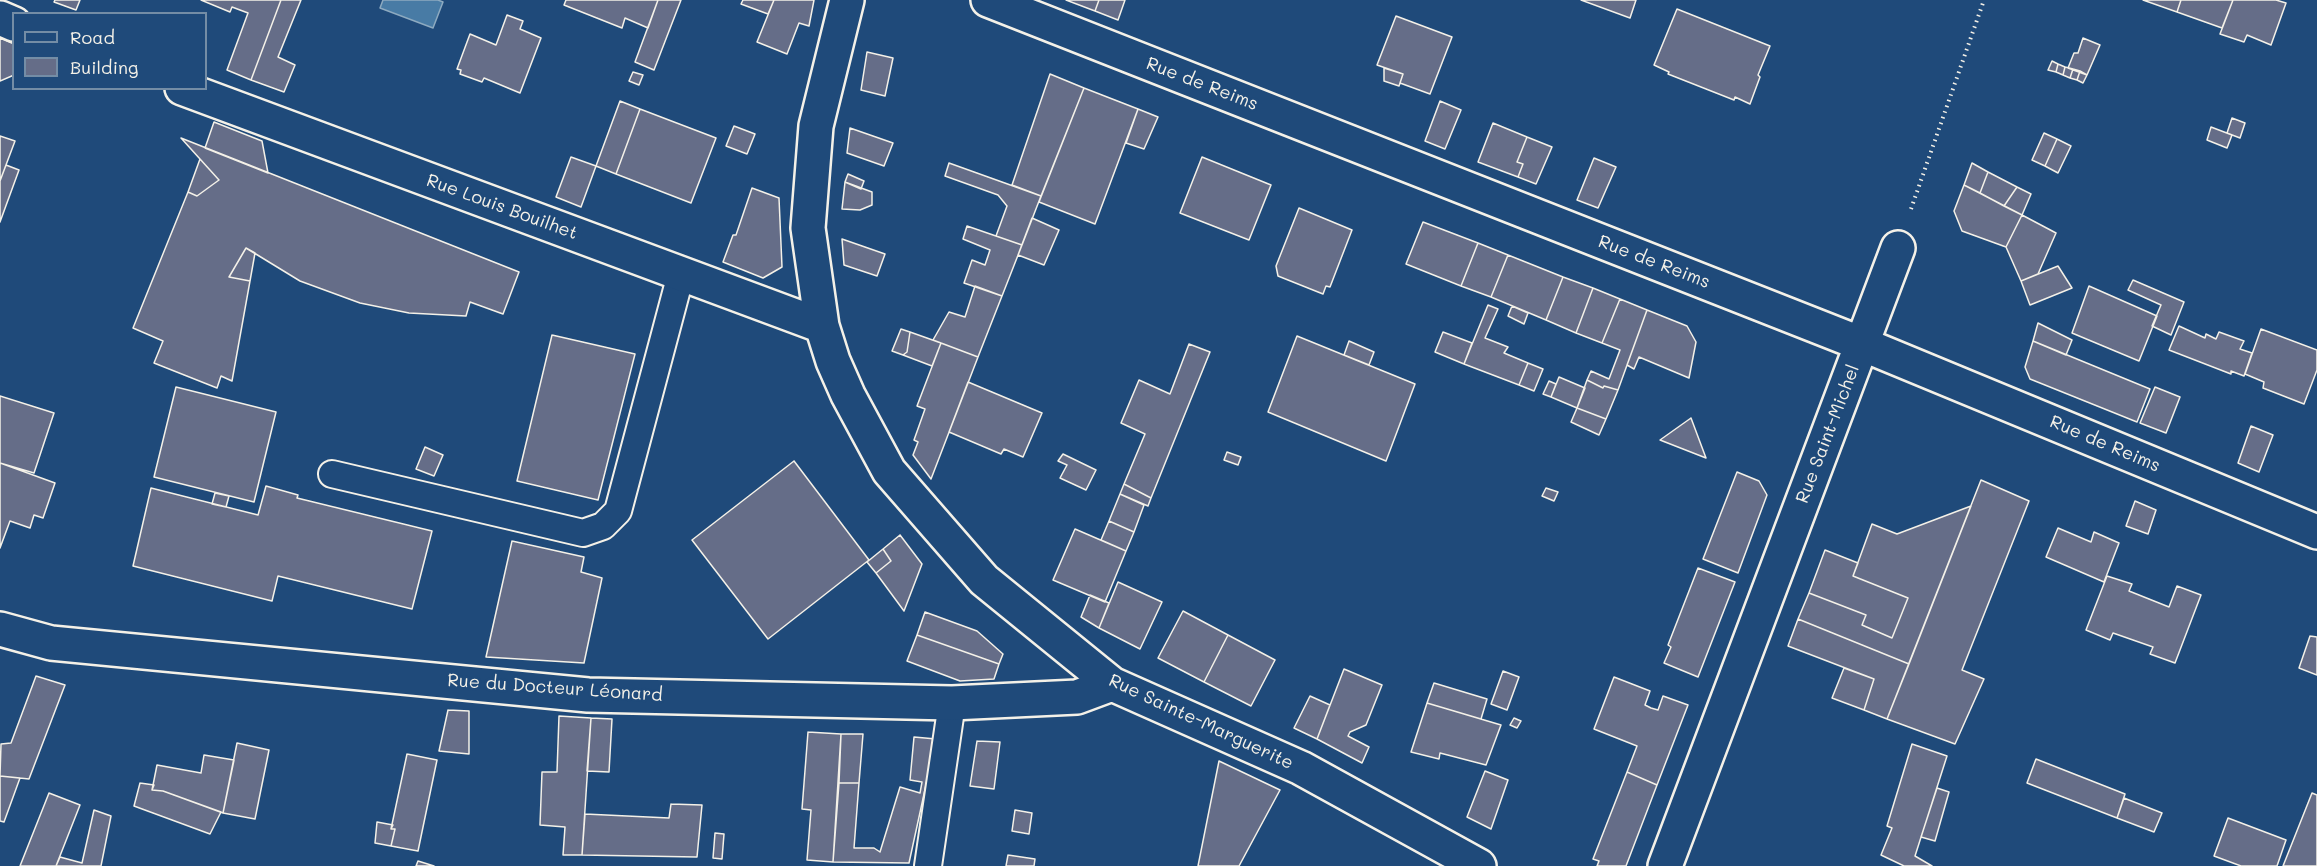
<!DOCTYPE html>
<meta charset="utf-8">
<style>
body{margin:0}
#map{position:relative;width:2317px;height:866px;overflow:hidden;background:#1f4a7a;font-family:Mali,sans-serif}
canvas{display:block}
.legend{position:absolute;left:12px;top:12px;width:195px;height:78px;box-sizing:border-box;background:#1f4a7a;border:2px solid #748da6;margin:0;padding:8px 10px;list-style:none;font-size:18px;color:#f4f1e8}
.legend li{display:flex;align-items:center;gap:12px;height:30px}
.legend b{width:30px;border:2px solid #748da6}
</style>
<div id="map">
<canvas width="2317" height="866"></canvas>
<ul class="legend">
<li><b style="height:8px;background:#1f4a7a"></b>Road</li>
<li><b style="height:16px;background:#656d88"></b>Building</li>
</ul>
</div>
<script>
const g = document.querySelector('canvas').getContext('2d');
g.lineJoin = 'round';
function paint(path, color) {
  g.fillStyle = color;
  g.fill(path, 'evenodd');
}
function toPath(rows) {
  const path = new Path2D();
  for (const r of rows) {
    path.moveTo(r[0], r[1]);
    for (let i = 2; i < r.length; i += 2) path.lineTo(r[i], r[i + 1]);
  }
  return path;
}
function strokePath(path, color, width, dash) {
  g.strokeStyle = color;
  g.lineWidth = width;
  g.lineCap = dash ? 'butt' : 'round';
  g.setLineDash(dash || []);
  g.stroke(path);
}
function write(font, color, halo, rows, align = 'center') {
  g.font = font + ' Mali,sans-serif';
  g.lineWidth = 5;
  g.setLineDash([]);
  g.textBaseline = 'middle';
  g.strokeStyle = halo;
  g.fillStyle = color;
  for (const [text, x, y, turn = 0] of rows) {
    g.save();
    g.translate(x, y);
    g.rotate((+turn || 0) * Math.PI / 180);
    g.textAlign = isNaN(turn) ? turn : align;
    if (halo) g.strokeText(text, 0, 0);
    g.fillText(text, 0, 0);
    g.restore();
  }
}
const water = toPath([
 [383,0,438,0,443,2,433,28,380,8,383,0]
]);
const building = toPath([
 [55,0,80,0,76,10,54,2,55,0],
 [201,0,281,0,251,80,227,70,248,13,232,7,230,12,201,0],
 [281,0,301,0,278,57,295,65,284,92,251,80,281,0],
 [566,0,658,0,648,28,625,18,622,28,564,5,566,0],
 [658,0,681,0,654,70,635,62,658,0],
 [743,0,774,0,768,14,741,4,743,0],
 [774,0,814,0,809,26,799,23,787,54,757,42,774,0],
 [1066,0,1099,0,1095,11,1066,0],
 [1099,0,1125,0,1118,20,1095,11,1099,0],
 [1581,0,1636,0,1630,18,1581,0],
 [2143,0,2181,0,2177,12,2143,0],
 [2181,0,2233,0,2222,28,2177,12,2181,0],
 [2233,0,2276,0,2286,3,2271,45,2247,35,2244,42,2220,34,2233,0],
 [1677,9,1770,46,1758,75,1760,77,1750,104,1735,97,1734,100,1668,74,1669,72,1654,65,1677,9],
 [507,15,523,21,520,29,541,38,520,93,484,78,482,82,460,74,461,70,457,69,470,34,496,45,507,15],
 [1396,16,1452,37,1430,94,1400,83,1403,74,1377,65,1396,16],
 [0,38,14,44,14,75,0,81,0,38],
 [2083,38,2100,45,2087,75,2068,68,2074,53,2078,53,2083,38],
 [867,52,893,58,885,96,861,90,867,52],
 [2052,61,2058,64,2056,72,2048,70,2052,61],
 [2058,64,2065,67,2063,75,2056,72,2058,64],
 [2065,67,2073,69,2070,78,2063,75,2065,67],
 [1384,68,1403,74,1399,86,1384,81,1384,68],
 [2073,69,2080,71,2077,80,2070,78,2073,69],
 [2080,71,2087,75,2083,83,2077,80,2080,71],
 [633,72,643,75,639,85,629,81,633,72],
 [1050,74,1084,88,1041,196,1012,185,1050,74],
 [1084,88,1138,109,1095,224,1039,202,1084,88],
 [620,101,640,109,616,174,596,166,620,101],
 [1440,101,1461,110,1445,149,1425,141,1440,101],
 [640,109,716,138,691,203,616,174,640,109],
 [1138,109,1158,117,1144,149,1126,143,1138,109],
 [2232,118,2245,123,2240,138,2227,133,2232,118],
 [214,122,262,141,268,173,205,148,214,122],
 [1493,123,1527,137,1517,162,1523,164,1518,177,1478,162,1493,123],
 [734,126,755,134,747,154,726,146,734,126],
 [2211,127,2232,135,2227,148,2207,140,2211,127],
 [850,128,893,143,884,166,847,153,850,128],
 [2044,133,2057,139,2045,166,2032,160,2044,133],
 [0,136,15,141,0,181,0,136],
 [1527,137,1552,147,1536,184,1518,177,1523,164,1517,162,1527,137],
 [181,138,519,272,503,314,470,302,466,316,409,313,360,303,300,281,246,248,229,277,250,281,232,381,221,376,217,388,154,363,163,341,133,328,188,192,197,196,219,180,181,138],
 [2057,139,2071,146,2058,173,2045,166,2057,139],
 [571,157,596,166,581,207,556,197,571,157],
 [1202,157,1271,185,1249,240,1180,213,1202,157],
 [1594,158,1616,167,1598,208,1577,200,1594,158],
 [200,159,219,180,197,196,188,192,200,159],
 [949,163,1041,196,1022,245,996,236,1007,206,998,195,945,176,949,163],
 [1972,163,1988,172,1980,193,1964,185,1972,163],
 [6,165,19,170,0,222,0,181,6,165],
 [1988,172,2017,187,2004,206,1980,193,1988,172],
 [848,174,864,181,861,189,845,182,848,174],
 [845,182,872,192,872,205,860,210,842,209,845,182],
 [1964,185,2022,215,2006,247,1962,231,1954,211,1964,185],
 [2017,187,2031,194,2022,215,2004,206,2017,187],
 [752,188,779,198,782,267,763,278,723,262,733,235,736,235,752,188],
 [1299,208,1352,230,1330,287,1326,286,1323,294,1278,276,1276,266,1299,208],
 [2022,215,2056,233,2038,274,2021,281,2006,247,2022,215],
 [1032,218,1059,230,1044,265,1018,255,1032,218],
 [1423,222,1478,243,1461,286,1406,264,1423,222],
 [967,226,1022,245,1002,296,964,283,972,260,985,265,990,250,963,239,967,226],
 [842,239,885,254,877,276,844,265,842,239],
 [1478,243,1508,255,1491,297,1461,286,1478,243],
 [246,248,255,253,250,281,229,277,246,248],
 [1508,255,1563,277,1546,320,1491,297,1508,255],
 [2058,266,2072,288,2030,305,2021,281,2058,266],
 [1563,277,1593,288,1576,333,1546,320,1563,277],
 [2133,280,2184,302,2171,335,2152,326,2161,305,2128,290,2133,280],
 [975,286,1002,296,978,357,933,340,949,312,965,317,975,286],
 [2089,286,2157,316,2139,361,2072,333,2089,286],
 [1593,288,1620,299,1602,343,1576,333,1593,288],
 [1620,299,1647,310,1618,390,1604,386,1603,388,1587,380,1591,371,1609,379,1620,350,1602,343,1620,299],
 [1488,305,1498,309,1485,338,1508,347,1504,353,1528,363,1519,385,1464,364,1488,305],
 [1512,306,1528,313,1524,324,1508,316,1512,306],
 [1647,310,1687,326,1696,342,1689,378,1639,357,1634,369,1627,365,1647,310],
 [2038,323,2072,340,2066,355,2033,341,2038,323],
 [2179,326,2205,338,2206,334,2216,339,2219,332,2244,341,2240,349,2252,353,2244,376,2231,371,2231,374,2169,350,2179,326],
 [901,329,910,332,907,352,903,355,892,351,901,329],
 [2261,329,2317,350,2317,370,2304,404,2263,388,2264,382,2245,374,2261,329],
 [910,332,941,343,932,366,903,355,907,352,910,332],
 [1443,332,1472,343,1464,364,1435,352,1443,332],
 [552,335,635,354,598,500,517,481,552,335],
 [1297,336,1415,384,1386,461,1268,412,1297,336],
 [1349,341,1374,352,1369,365,1344,355,1349,341],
 [2033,341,2150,389,2137,422,2030,379,2025,367,2033,341],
 [941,343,978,357,931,479,913,455,918,442,914,440,925,409,917,406,941,343],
 [1189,344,1210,352,1151,498,1124,484,1145,434,1121,423,1139,380,1170,394,1189,344],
 [1528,363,1543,369,1534,391,1519,385,1528,363],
 [1559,377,1585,388,1577,408,1551,397,1559,377],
 [1587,380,1603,388,1604,386,1618,390,1606,419,1577,408,1587,380],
 [1549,381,1556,384,1551,397,1543,394,1549,381],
 [968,382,1042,413,1023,457,1004,449,1001,454,949,432,968,382],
 [176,387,276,412,254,502,154,477,176,387],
 [2155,387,2180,397,2166,433,2140,423,2155,387],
 [0,396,54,413,34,473,0,463,0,396],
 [1577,408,1606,419,1599,435,1571,422,1577,408],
 [1691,418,1706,458,1660,440,1691,418],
 [2251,426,2273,435,2259,472,2238,463,2251,426],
 [425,447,443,455,434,476,416,469,425,447],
 [1227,452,1241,457,1238,465,1224,460,1227,452],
 [1063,454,1096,470,1086,490,1060,478,1067,465,1058,461,1063,454],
 [794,461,869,560,768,639,692,540,794,461],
 [0,463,55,483,43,518,34,515,30,528,10,521,0,548,0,463],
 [1737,472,1759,481,1767,495,1738,573,1703,559,1737,472],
 [1981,480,2029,501,1962,670,1984,679,1955,744,1887,719,1981,480],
 [1124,484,1151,498,1148,506,1120,494,1124,484],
 [266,486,298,495,297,498,432,531,412,609,278,576,272,601,133,566,151,488,258,515,266,486],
 [1546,488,1558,492,1554,501,1542,496,1546,488],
 [215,493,229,496,226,507,212,504,215,493],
 [1120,494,1144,505,1134,532,1109,521,1120,494],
 [2135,501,2156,510,2148,534,2126,526,2135,501],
 [1971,506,1909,664,1798,619,1809,593,1866,615,1862,625,1892,638,1908,598,1853,576,1872,524,1897,534,1971,506],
 [1109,521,1134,532,1126,551,1101,540,1109,521],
 [2058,528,2091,542,2094,532,2119,543,2104,582,2046,557,2058,528],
 [1075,529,1126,551,1105,602,1053,580,1075,529],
 [900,535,922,564,904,611,876,573,891,561,883,549,900,535],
 [512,541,584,557,581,572,602,578,584,663,486,657,512,541],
 [883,549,891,561,876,573,867,562,883,549],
 [1825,550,1858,563,1853,576,1908,598,1892,638,1862,625,1866,615,1809,593,1825,550],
 [1698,568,1735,582,1698,677,1664,663,1671,647,1668,645,1698,568],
 [2107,576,2132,584,2129,591,2169,607,2177,586,2201,595,2175,663,2150,654,2153,647,2113,633,2110,640,2086,630,2107,576],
 [1118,582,1162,602,1140,649,1099,628,1118,582],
 [1090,595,1109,603,1099,628,1081,617,1090,595],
 [1183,611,1228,635,1204,682,1158,658,1183,611],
 [925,612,977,631,1003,654,999,664,917,635,925,612],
 [1798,619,1909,664,1887,719,1864,710,1874,679,1788,646,1798,619],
 [917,635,999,664,994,679,960,681,907,661,917,635],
 [1228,635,1275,660,1251,706,1204,682,1228,635],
 [2310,636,2317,637,2317,675,2299,668,2310,636],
 [1844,668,1874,679,1864,710,1832,698,1844,668],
 [1344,669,1382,685,1366,725,1350,732,1348,736,1369,747,1362,763,1317,739,1344,669],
 [1503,671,1519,677,1507,710,1491,704,1503,671],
 [36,676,65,685,29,779,0,776,1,744,11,743,36,676],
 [1614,677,1650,691,1645,705,1651,708,1658,710,1663,696,1688,705,1657,785,1627,772,1637,746,1594,729,1614,677],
 [1434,683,1487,699,1481,719,1427,703,1434,683],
 [1310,696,1330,705,1317,739,1294,728,1310,696],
 [1427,703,1501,725,1486,765,1440,753,1439,759,1411,752,1427,703],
 [448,710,469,711,469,754,439,751,448,710],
 [559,716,591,718,582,855,563,855,565,827,540,825,542,772,557,772,559,716],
 [591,718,612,719,609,772,587,771,591,718],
 [1514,718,1521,721,1517,728,1510,725,1514,718],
 [808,732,841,734,833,862,807,860,811,810,802,809,808,732],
 [841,734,863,734,859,783,839,783,841,734],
 [914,737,936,739,909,863,833,862,839,783,859,783,854,848,874,848,880,852,900,787,920,793,922,782,910,780,914,737],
 [977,741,1000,742,994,789,970,786,977,741],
 [237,743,269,750,255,819,223,813,237,743],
 [1912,744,1947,756,1915,856,1932,866,1904,866,1881,855,1892,828,1887,826,1912,744],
 [407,754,437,760,418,851,391,846,395,829,391,829,407,754],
 [204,755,234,760,223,813,163,791,152,790,157,765,201,773,204,755],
 [2036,759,2125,794,2117,818,2027,783,2036,759],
 [1219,761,1280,790,1239,866,1198,866,1219,761],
 [1485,771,1508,780,1491,829,1467,817,1485,771],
 [1627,772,1657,785,1626,866,1597,866,1599,861,1593,859,1627,772],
 [0,776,20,778,4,822,0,821,0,776],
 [140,783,154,785,152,790,163,791,221,812,210,834,134,806,140,783],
 [1937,788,1949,792,1935,841,1921,837,1937,788],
 [49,793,80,805,56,866,20,866,49,793],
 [2312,793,2317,795,2317,866,2283,866,2312,793],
 [2124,798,2162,813,2154,832,2117,818,2124,798],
 [671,804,702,805,697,857,582,855,585,814,669,818,671,804],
 [94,810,111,816,101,866,56,866,60,857,82,863,94,810],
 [1015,810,1032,813,1029,834,1012,831,1015,810],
 [2228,818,2286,840,2277,866,2241,866,2214,856,2228,818],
 [377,822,393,825,391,829,395,829,391,846,375,843,377,822],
 [715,833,724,834,722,859,713,858,715,833],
 [1008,855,1035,859,1034,866,1006,866,1008,855],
 [418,861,434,866,416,866,418,861]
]);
const path = toPath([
 [1911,209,1984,0]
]);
const service = toPath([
 [332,474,583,533,603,526,618,511,681,274],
 [928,866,952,703]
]);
const minor = toPath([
 [847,0,816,126,808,228,822,326,833,361,848,395,889,471,984,580,1112,684,1301,768,1479,866],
 [988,0,1862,344,2317,532],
 [0,18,14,24],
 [182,88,822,326],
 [0,629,51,643,588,695,952,703,1077,697,1112,684],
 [1665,866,1898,248]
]);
const streetNames = [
 ["Rue de Reims",1202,84,21],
 ["Rue Louis Bouilhet",502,207,20],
 ["Rue de Reims",1654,262,21],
 ["Rue Saint-Michel",1828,434,-69],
 ["Rue de Reims",2105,444,23],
 ["Rue du Docteur Léonard",555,688,4],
 ["Rue Sainte-Marguerite",1201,722,25]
];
paint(water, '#487ba5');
strokePath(water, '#8daac0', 1.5);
paint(building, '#656d88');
strokePath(building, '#f4f1e8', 1.5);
strokePath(service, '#f4f1e8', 30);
strokePath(minor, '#f4f1e8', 38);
strokePath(path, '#f4f1e8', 4, [1.5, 4.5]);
strokePath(service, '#1f4a7a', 26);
strokePath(minor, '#1f4a7a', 33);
write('18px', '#f4f1e8', '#1f4a7a', streetNames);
</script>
